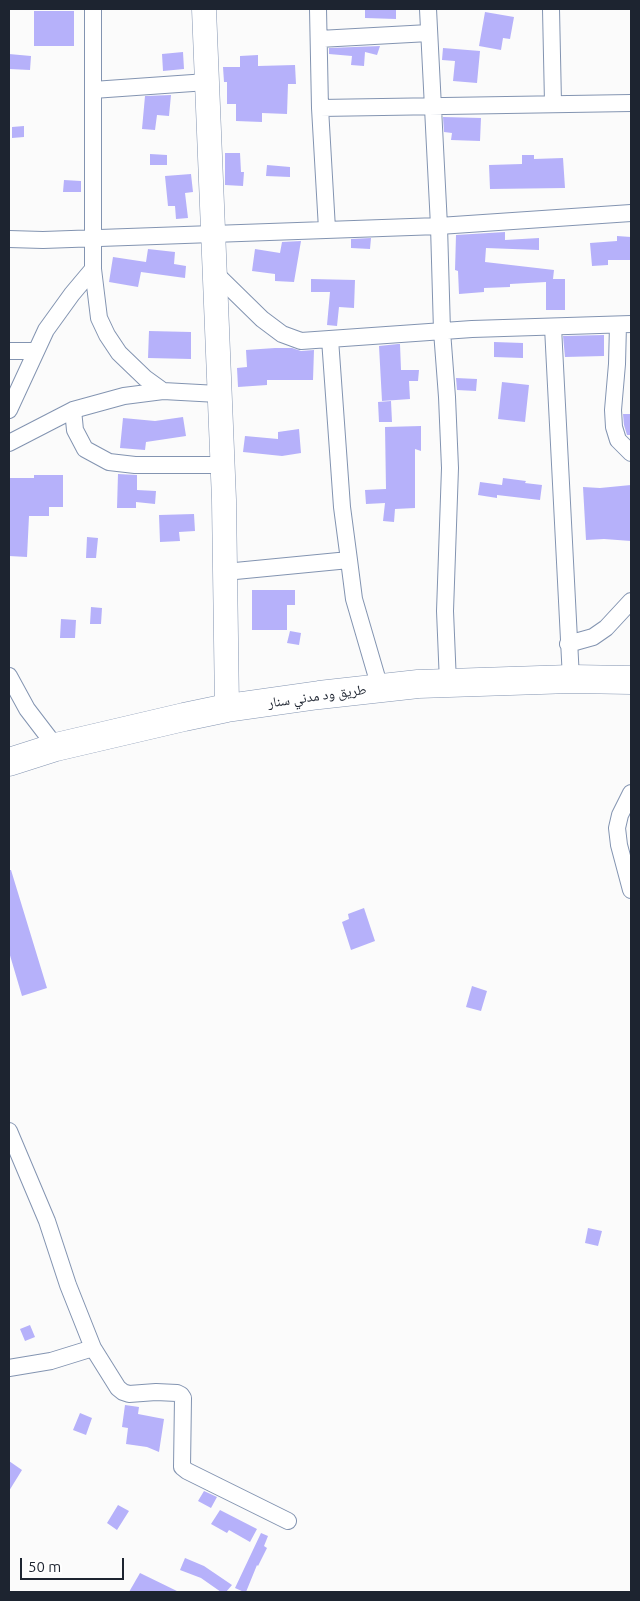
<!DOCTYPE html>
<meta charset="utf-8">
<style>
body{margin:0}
#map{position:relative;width:640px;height:1601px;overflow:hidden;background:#fbfbfb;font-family:Ubuntu,sans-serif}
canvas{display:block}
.frame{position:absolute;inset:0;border:10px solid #1d2430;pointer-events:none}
.scale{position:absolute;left:20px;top:1558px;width:104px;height:22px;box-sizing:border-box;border:2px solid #1d2430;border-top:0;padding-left:6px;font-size:15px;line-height:18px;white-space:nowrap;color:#1d2430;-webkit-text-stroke:4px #fff;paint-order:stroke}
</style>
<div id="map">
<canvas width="640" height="1601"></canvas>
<div class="frame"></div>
<div class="scale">50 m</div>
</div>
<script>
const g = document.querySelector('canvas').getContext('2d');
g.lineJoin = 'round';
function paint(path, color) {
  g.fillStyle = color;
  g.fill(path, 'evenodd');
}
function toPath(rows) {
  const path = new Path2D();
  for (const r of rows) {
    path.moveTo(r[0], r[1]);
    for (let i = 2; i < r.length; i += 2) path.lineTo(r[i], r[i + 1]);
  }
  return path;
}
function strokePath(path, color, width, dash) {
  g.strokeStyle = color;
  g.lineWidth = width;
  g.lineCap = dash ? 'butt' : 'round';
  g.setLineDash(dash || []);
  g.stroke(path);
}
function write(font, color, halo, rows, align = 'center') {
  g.font = font + ' Ubuntu,"Noto Naskh Arabic",sans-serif';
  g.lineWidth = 4;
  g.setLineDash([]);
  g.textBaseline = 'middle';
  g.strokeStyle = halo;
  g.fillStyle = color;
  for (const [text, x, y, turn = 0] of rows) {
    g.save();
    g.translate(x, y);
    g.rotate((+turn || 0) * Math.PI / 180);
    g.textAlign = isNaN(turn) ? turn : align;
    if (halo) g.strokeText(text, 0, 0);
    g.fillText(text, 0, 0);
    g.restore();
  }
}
const building = toPath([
 [365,9,396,9,396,19,365,18],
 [34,11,74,11,74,46,34,46],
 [485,12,514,17,510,39,503,38,501,50,479,46],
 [380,46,377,55,365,52,364,66,351,65,352,56,329,54,329,48],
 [443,48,480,51,477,83,453,81,455,61,442,60],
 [183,52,184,69,163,71,162,54],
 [9,54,31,56,30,70,9,69],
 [258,55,258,66,295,65,296,84,288,84,287,114,262,113,262,122,236,121,236,104,227,104,227,82,224,82,223,67,240,67,240,56],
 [171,95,169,116,157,115,155,130,142,129,145,96],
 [443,117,481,118,480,141,451,140,452,133,444,132],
 [24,126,24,137,12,138,12,127],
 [225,153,240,153,241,172,244,172,243,186,225,185],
 [150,154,167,155,167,165,150,165],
 [522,155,534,155,534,159,563,158,565,188,490,189,489,165,522,164],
 [267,165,290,167,290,177,266,176],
 [191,174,193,192,185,193,188,218,176,219,175,206,168,206,165,176],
 [64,180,81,181,81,192,63,192],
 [505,232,505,240,539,238,539,250,486,248,485,262,554,270,553,279,565,279,565,310,546,310,546,282,510,284,510,287,484,288,484,292,459,294,458,271,455,270,456,235],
 [617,236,631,237,631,260,608,260,608,265,592,266,590,243,617,241],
 [371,238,370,249,351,248,351,239],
 [301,241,294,282,275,281,275,274,252,271,255,249,280,253,282,242],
 [148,249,175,252,174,264,186,266,185,278,141,272,138,287,109,282,113,257,146,262],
 [311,279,355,280,354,308,339,307,337,326,327,325,330,292,311,292],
 [149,331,191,332,191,359,148,358],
 [604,335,604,356,565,357,563,336],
 [494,342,523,343,523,358,494,357],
 [398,344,400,344,401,370,419,370,418,381,409,381,410,399,382,401,379,346],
 [275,348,292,348,301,351,314,350,313,380,267,380,267,385,238,387,237,368,247,367,246,350],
 [456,378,477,379,476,391,457,390],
 [502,382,529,385,525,422,498,419],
 [391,401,392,422,379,422,378,402],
 [623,414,631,414,631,435,627,435,624,425],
 [183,417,186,436,146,442,145,450,120,448,123,418,155,421],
 [421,426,421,451,415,449,415,508,395,509,394,522,383,521,385,503,366,504,365,490,386,489,385,427],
 [299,429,301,453,282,456,243,452,245,436,278,439,278,432],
 [118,474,137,475,137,490,156,491,155,504,136,502,136,508,117,508],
 [34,475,63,475,63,507,49,507,49,516,29,516,27,557,9,556,9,478,34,478],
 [503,478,526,481,525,483,542,485,540,500,497,495,497,498,478,495,480,482,502,485],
 [631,485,631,541,604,539,586,540,583,487,600,488],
 [194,514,195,531,179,532,180,541,160,542,159,515],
 [87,537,98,538,96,558,86,558],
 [252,590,295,590,295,605,287,605,287,630,252,630],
 [91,607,102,608,101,624,90,624],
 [61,619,76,620,75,638,60,638],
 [290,631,301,633,299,645,287,643],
 [9,870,11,870,47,988,22,996,9,952],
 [364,908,375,941,351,950,342,922,349,919,348,914],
 [472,986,487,991,481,1011,466,1007],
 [588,1228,602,1231,598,1246,585,1243],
 [30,1325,35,1337,25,1341,20,1329],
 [125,1405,139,1407,138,1414,164,1419,159,1452,147,1447,126,1444,128,1428,122,1427],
 [80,1413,92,1418,86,1435,73,1430],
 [9,1461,22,1470,9,1491],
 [204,1491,217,1497,211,1508,198,1501],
 [118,1505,129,1511,117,1530,107,1523],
 [220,1510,257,1529,250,1542,229,1530,227,1533,211,1524],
 [261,1533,268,1536,264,1546,267,1548,258,1566,257,1565,246,1592,244,1592,235,1588],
 [185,1558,204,1566,232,1585,226,1592,221,1592,201,1578,180,1570],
 [140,1573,179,1592,129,1592]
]);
const street = toPath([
 [93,9,93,269,99,318,107,335,119,353,145,378,163,391],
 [318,9,320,108,327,229],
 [428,9,439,226,442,331,447,397,450,468,445,611,448,683],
 [551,9,553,103],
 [319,39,429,33],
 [93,90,207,82],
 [320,108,631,103],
 [9,239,43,240,439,226,631,213],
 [215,273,262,319,282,334,301,341,472,329,631,324],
 [618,325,617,364,613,410,614,427,618,440,631,453],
 [553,327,571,679],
 [330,339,342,507,349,560,354,599,380,688],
 [9,351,36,351],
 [9,410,46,330,72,294,93,269],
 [73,410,75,430,85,449,109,462,135,465,222,465],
 [9,443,73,410,124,396,163,391,218,394],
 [225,572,349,560],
 [568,644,593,637,606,628,631,601],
 [9,676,27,709,56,747],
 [631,793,620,815,617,828,619,845,631,890],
 [9,1131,47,1221,68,1285,93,1348,118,1388,123,1392,129,1394,156,1392,177,1393,181,1395,183,1398,182,1467,187,1471,288,1521],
 [9,1368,51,1361,93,1348]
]);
const secondary = toPath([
 [204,9,224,500,227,708]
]);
const highway = toPath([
 [9,762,56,747,184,717,227,708,319,695,418,684,571,679,631,680]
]);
const streetNames = [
 ["طريق ود مدني سنار",317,696,-8]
];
paint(building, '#b6b1fa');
strokePath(street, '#8394b1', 18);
strokePath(secondary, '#8394b1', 25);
strokePath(highway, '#8394b1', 29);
strokePath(street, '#fff', 16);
strokePath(secondary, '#fff', 24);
strokePath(highway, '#fff', 28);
write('14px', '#1d2430', '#fff', streetNames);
</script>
